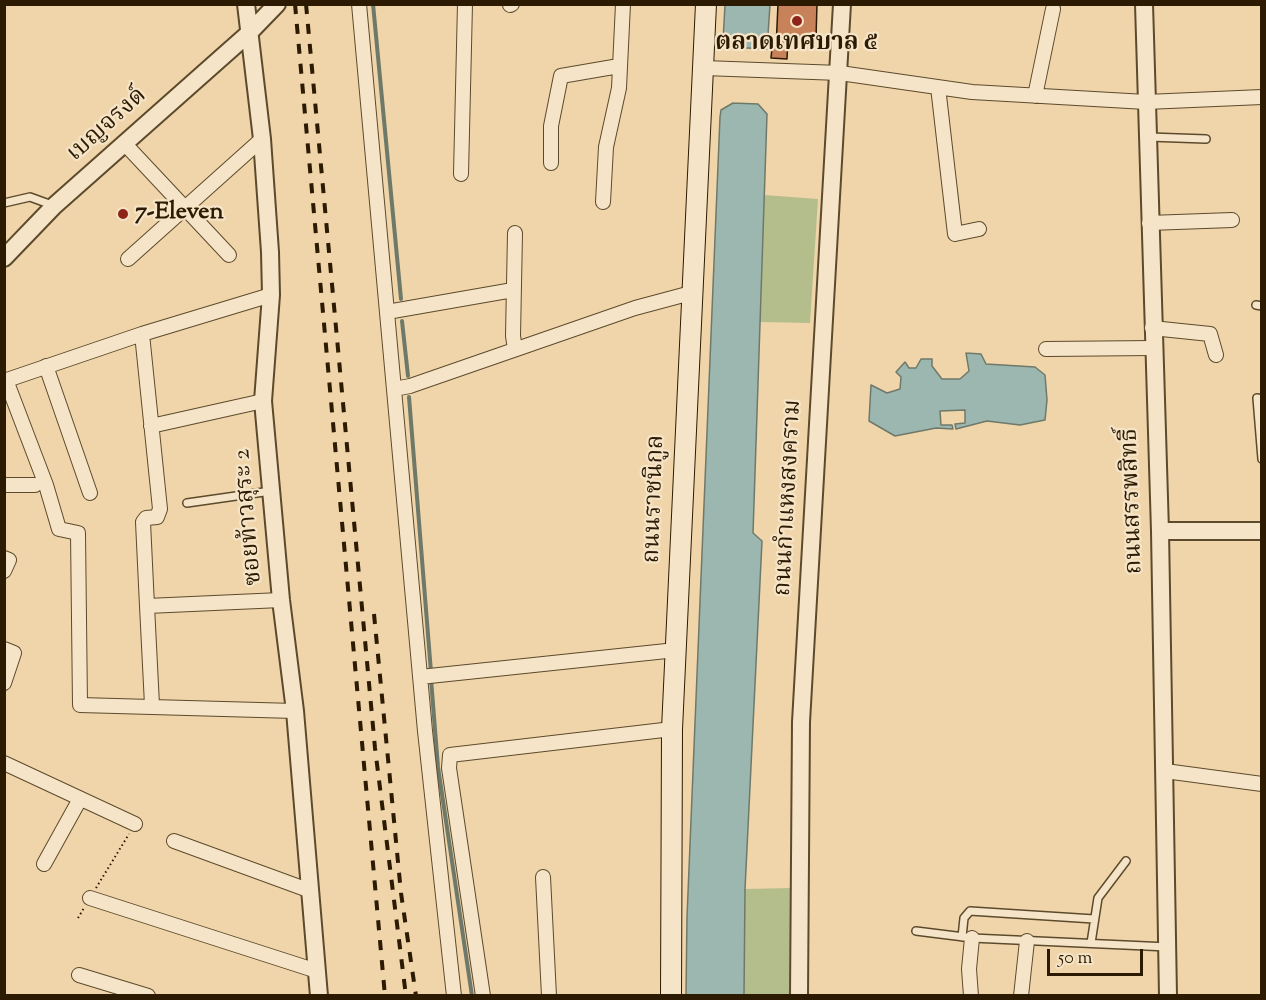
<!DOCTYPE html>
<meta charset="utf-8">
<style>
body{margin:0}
#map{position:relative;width:1266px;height:1000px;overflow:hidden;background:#efd5a9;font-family:"Sorts Mill Goudy",serif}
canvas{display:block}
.frame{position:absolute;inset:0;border:6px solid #2c1b02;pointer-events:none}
.scale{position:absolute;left:1047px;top:949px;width:96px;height:27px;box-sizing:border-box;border:3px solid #2c1b02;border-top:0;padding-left:8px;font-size:18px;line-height:21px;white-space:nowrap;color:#2c1b02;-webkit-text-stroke:4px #f5e4c7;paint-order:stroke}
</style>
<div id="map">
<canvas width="1266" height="1000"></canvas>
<div class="frame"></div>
<div class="scale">50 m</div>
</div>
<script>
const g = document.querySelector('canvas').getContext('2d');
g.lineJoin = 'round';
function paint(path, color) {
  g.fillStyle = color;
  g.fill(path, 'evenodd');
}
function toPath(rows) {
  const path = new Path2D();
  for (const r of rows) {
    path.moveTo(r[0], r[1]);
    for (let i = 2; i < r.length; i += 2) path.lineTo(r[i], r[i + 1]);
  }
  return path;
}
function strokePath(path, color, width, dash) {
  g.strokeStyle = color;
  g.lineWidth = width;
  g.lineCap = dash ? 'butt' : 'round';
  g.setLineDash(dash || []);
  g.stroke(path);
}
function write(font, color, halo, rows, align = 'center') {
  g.font = font + ' "Sorts Mill Goudy","Noto Serif Thai",serif';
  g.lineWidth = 4.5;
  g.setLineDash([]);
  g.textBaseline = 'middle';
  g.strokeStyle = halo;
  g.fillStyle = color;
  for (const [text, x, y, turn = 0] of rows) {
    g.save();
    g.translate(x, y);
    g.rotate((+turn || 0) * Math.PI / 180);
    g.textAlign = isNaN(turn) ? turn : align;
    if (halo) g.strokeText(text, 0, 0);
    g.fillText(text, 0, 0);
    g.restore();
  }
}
const green = toPath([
 [764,195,818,199,810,323,760,322],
 [791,888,791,995,744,996,745,889]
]);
const water = toPath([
 [725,5,770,5,767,49,727,47,723,41,725,5],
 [733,103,758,104,767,114,753,533,762,541,745,889,744,995,686,995,687,917,720,117,721,110,733,103],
 [966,353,981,354,986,364,1035,367,1045,375,1047,400,1045,420,1020,425,987,421,956,429,955,424,965,423,965,410,940,411,941,425,952,425,953,429,936,428,895,436,869,421,871,385,887,393,900,389,901,377,896,372,905,362,909,368,916,368,921,359,932,359,932,366,942,379,960,379,969,371,966,353]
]);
const stream = toPath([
 [373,4,401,299],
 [402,321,408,376],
 [409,397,431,672],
 [431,679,438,767,472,996]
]);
const building = toPath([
 [778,4,817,4,816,38,788,38,787,59,771,58,772,48,776,48,778,4]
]);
const path = toPath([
 [96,888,129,834],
 [78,918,84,908]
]);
const service = toPath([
 [1149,137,1206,139],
 [4,203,30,197,52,205],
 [1256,305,1262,306],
 [1262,399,1257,398,1262,459],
 [187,503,271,491],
 [916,931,972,938,1168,947],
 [962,937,964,918,970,911,1094,919],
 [1091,943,1098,898,1126,861]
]);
const minor = toPath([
 [359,4,425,731,454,996],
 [510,5,512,4],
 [704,68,840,73,972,92,1146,102,1262,97],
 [938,87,955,234,979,229],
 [1035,96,1053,9],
 [124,143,229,255],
 [551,163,551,126,561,76,619,66],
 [461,174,465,4],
 [603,202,606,147,619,88,623,4],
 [1149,223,1232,220],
 [128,259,262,139],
 [387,312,513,290],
 [1152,328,1210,334,1216,355],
 [142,334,160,509,157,517,146,518,143,522,147,606],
 [515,349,513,336,515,233],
 [1046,349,1153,348],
 [46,366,90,493],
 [6,380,46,485,59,529,78,533,80,705,295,711],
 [4,381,142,334,271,295],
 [394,389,410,386,635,308,691,293],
 [151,426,263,401],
 [4,485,35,485],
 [4,558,9,560,4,571],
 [4,649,14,653,4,683],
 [420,677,676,650],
 [152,705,147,606,281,600],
 [4,763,135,824],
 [1165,771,1262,784],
 [174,841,308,890],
 [44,864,80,799],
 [543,877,549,996],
 [90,898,317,971],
 [79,975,148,996],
 [483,996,449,768,450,755,672,729],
 [971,996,969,969,972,938],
 [1021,996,1027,941]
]);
const tertiary = toPath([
 [246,4,262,139,270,252,271,295,263,401,281,600,295,711,319,996],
 [1144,4,1160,531,1168,996],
 [4,258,54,206,248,34,277,4],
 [1160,531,1262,531],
 [799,996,801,722,842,4]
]);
const secondary = toPath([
 [671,996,672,729,706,4]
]);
const rail = toPath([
 [295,4,385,996],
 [306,4,375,748,406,996],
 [374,614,401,893,416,996]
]);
const markers = [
 [797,21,6,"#8f2418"],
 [123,214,6,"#8f2418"]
];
const poiNames = [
 ["ตลาดเทศบาล ๕",797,45],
 ["7-Eleven",135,214,"left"]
];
const streetNames = [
 ["เบญจรงด์",108,126,-42],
 ["ถนนกำแหงสงคราม",790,498,-87],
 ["ถนนราชนิกูล",656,499,-88],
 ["ถนนสรรพสิทธิ์",1134,501,-92],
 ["ซอยท้าวสุระ 2",250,517,-95]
];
paint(green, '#b4be8c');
paint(water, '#9cb7b0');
strokePath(water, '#6f796a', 1.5);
strokePath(stream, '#6f796a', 4);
paint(building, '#c8825a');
strokePath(building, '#2c1b02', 1.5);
strokePath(service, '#5d4a2c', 10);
strokePath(minor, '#5d4a2c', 16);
strokePath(tertiary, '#5d4a2c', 20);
strokePath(secondary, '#2c1b02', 22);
strokePath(path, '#2c1b02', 2, [1.5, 3]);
strokePath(service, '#f5e4c7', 7);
strokePath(minor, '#f5e4c7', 14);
strokePath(tertiary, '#f5e4c7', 16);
strokePath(secondary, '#f5e4c7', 20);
strokePath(rail, '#2c1b02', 4, [10, 10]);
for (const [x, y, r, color] of markers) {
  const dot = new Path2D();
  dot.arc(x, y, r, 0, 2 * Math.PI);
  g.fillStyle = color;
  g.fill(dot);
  strokePath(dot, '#f5e4c7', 2);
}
write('bold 24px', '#2c1b02', '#f5e4c7', poiNames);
write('24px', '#2c1b02', '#f5e4c7', streetNames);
</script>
